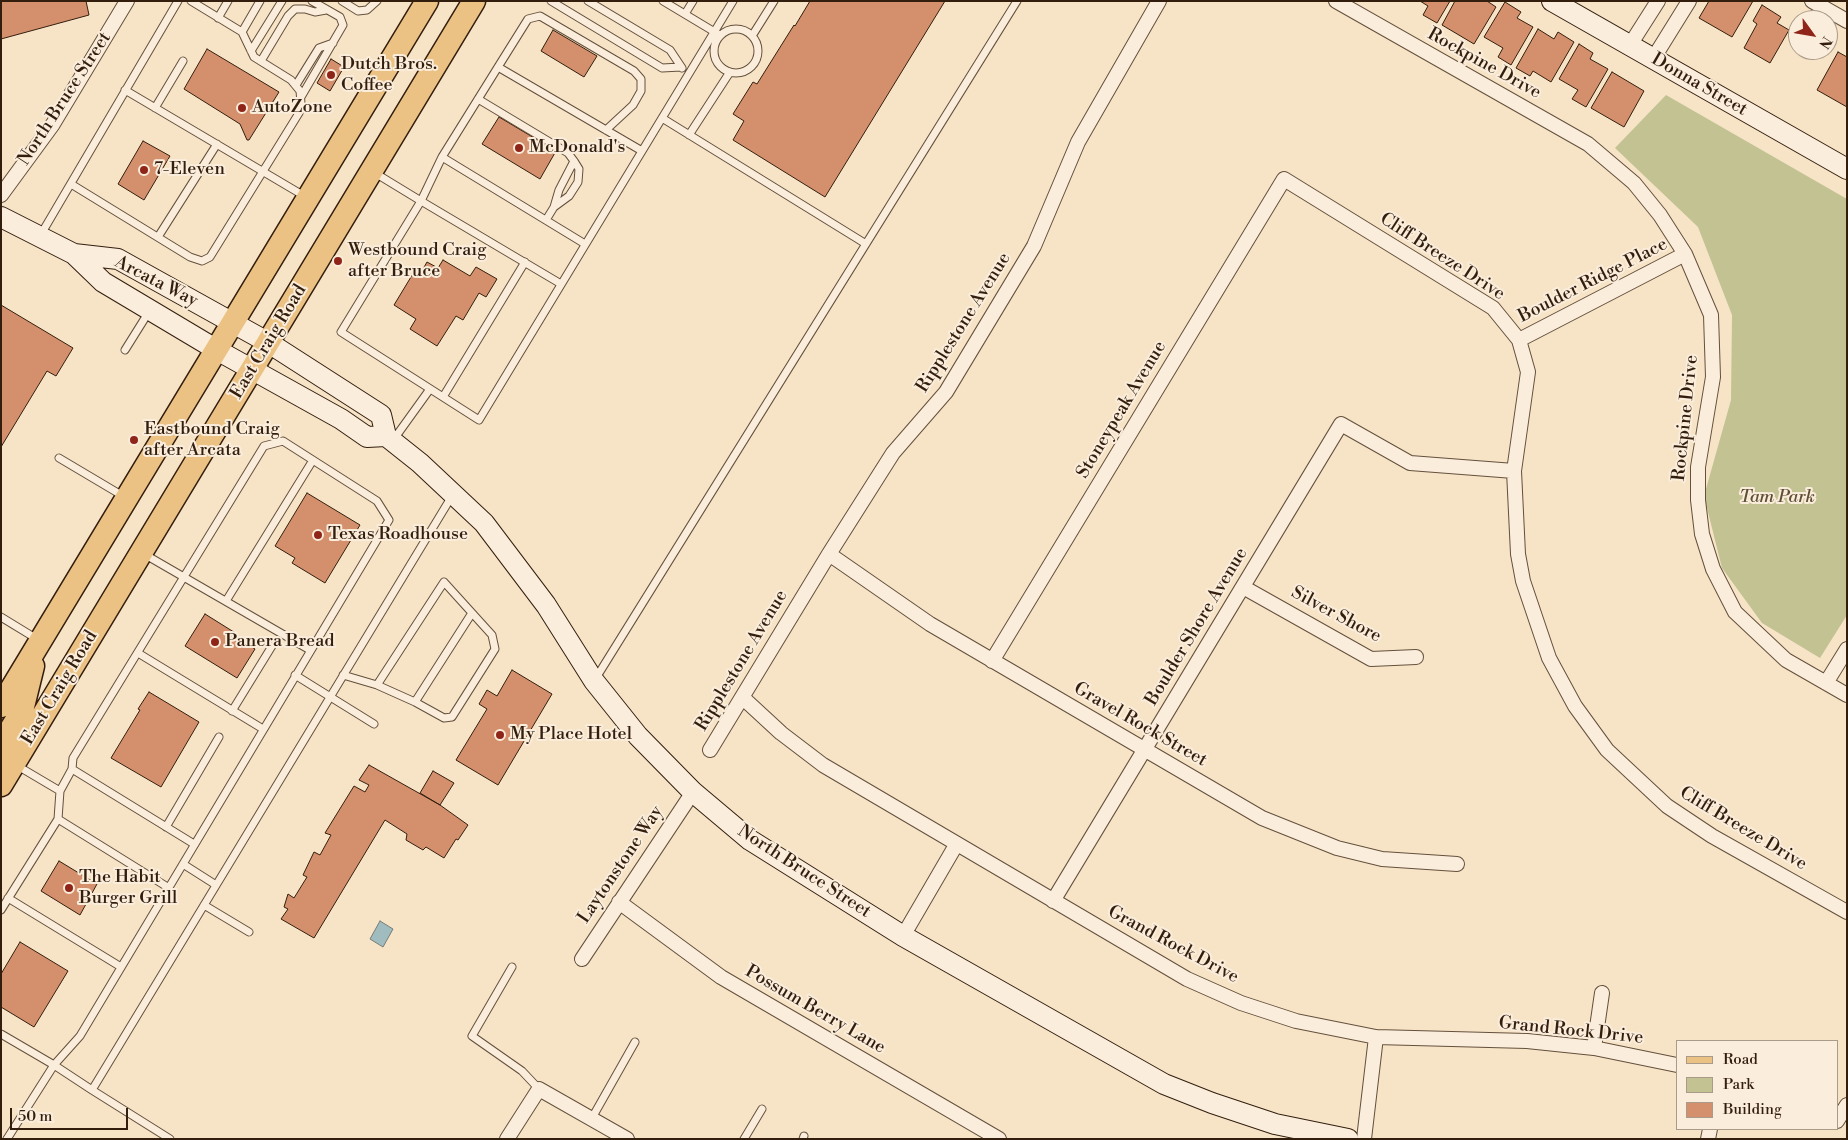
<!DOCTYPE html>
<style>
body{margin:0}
#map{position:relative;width:1848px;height:1140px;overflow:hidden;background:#f7e4c7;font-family:"Libre Bodoni",serif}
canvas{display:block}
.frame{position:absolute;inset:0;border:2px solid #331e0e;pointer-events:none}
.legend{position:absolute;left:1676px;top:1040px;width:162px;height:90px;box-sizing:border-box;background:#faeddb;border:1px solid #aa9a89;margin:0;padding:6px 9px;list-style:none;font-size:15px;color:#331e0e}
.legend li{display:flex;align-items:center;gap:10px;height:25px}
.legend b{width:25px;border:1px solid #aa9a89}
.north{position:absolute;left:1788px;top:10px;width:50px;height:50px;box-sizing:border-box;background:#faeddb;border:1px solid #aa9a89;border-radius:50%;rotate:122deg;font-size:14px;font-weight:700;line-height:20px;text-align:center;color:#331e0e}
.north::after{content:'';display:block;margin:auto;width:18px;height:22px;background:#8f2418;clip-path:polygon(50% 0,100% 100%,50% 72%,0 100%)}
.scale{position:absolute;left:10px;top:1108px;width:118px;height:22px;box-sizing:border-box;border:2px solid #331e0e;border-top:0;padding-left:6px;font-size:15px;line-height:18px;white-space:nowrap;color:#331e0e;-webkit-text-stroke:4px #faeddb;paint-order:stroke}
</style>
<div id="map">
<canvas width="1848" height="1140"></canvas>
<div class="frame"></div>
<ul class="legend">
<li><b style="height:6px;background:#ecc284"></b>Road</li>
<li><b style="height:14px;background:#c2c292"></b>Park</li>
<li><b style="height:14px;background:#d4906c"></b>Building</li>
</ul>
<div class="north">N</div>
<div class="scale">50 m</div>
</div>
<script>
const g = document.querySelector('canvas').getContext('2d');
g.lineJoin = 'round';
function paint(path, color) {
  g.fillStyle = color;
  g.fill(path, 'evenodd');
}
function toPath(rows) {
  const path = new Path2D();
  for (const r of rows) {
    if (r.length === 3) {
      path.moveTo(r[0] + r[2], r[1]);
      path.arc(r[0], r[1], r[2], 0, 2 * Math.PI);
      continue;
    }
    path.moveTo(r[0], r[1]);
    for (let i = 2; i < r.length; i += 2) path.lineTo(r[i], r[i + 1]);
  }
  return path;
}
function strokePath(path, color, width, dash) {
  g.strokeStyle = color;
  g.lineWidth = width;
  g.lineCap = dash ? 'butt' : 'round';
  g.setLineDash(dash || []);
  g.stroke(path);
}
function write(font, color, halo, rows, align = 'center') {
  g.font = font + ' "Libre Bodoni",serif';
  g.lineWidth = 4;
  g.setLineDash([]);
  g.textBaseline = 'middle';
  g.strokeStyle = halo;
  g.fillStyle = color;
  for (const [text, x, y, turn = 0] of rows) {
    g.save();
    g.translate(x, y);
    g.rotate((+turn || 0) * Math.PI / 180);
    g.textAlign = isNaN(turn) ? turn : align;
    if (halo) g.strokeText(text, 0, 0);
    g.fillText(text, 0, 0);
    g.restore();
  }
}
const green = toPath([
 [1666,95,1847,199,1847,615,1820,658,1762,623,1722,568,1704,496,1731,400,1732,315,1698,227,1615,148]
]);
const water = toPath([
 [380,921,393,929,383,947,370,939,380,921]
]);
const building = toPath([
 [1,1,86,1,89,15,1,39,1,1],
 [810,1,945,1,825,197,733,140,744,121,733,114,753,82,757,84,794,25,795,26,810,1],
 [1420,1,1450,1,1437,23,1423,15,1428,6,1420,1],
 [1455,1,1487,1,1496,7,1474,44,1442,25,1455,1],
 [1709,1,1753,1,1732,37,1699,18,1709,1],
 [1505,2,1521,12,1517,18,1533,27,1511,65,1498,57,1503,48,1484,37,1505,2],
 [1762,5,1781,17,1777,23,1789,30,1770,63,1744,48,1757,24,1753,21,1762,5],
 [1538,29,1554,39,1558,32,1574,42,1551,82,1533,71,1530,76,1516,68,1538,29],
 [553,30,597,56,584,77,541,51,553,30],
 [1579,44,1593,53,1590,59,1608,69,1586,107,1572,99,1578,90,1559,79,1579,44],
 [207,49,279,92,249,140,247,140,240,124,184,89,207,49],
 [1838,52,1847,57,1847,107,1817,90,1838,52],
 [331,59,344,67,330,91,317,83,331,59],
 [1612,72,1644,91,1624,127,1591,108,1612,72],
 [499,117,556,151,540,179,482,144,499,117],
 [143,141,170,156,144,200,118,184,143,141],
 [443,260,470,276,476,267,497,279,486,297,479,293,463,320,456,316,437,346,410,329,416,319,394,305,414,272,419,276,427,262,438,268,443,260],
 [1,305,73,348,56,376,47,371,1,447,1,305],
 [307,493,360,525,325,583,292,563,295,558,275,546,307,493],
 [205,614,237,634,236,637,255,649,237,678,185,646,205,614],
 [512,670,552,694,498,785,456,760,487,709,479,704,487,690,497,696,512,670],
 [149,692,199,722,161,787,111,758,140,710,138,709,149,692],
 [369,765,440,805,468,825,458,840,456,839,444,858,426,847,423,850,406,840,407,834,385,820,314,938,281,919,288,909,284,907,288,894,294,898,307,877,303,875,314,852,320,855,331,835,325,833,354,786,365,792,369,785,359,780,369,765],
 [433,771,454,783,440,805,420,793,433,771],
 [59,861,97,884,80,915,41,891,59,861],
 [20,942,68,971,34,1027,1,1007,1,974,20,942]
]);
const lane = toPath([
 [342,1,358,11,367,10,377,1],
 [551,1,662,68,681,67],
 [588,1,670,50,682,68],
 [663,1,718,34],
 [685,14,693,1],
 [218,18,228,1],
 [736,51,22],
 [242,32,260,1],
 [752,36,774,1],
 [251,51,282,1],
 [261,61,288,16,295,9,305,9,315,12,326,10],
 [498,67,528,19,540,16,634,71,641,79,641,91,633,105,606,130],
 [296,85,319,48,333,43],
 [125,90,306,197],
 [301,97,343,25,340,17,312,1],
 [478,99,568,153,574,161,579,169,578,182,569,196,554,207,546,220],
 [155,108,183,61],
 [662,118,866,244],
 [689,135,730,72],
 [375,173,421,201,442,157],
 [71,184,190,257,202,261,210,257,299,113,301,103,300,91,291,80,254,57,242,32,191,1],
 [554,207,559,190,574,161],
 [40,236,178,1],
 [158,237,217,144],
 [585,244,442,157,498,67,642,151],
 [561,284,421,201,341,332,479,420,733,1],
 [125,350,150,310],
 [443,397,525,262],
 [394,439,430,389],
 [59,458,123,496],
 [144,554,310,650],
 [226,601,313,460],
 [1,617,37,639],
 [138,653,263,729],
 [295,675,374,724],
 [343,675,377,685,444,582,492,635,495,649,452,717,444,718,415,702,377,685],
 [596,678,1017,1],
 [415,702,472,613],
 [232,711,272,646],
 [16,765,60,791,58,819,169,888],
 [60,791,72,769],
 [166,827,219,737],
 [183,864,216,885],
 [8,898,121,967],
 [204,905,249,932],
 [1,910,58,819],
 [512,967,472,1036,522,1071,539,1089],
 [1,1034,54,1065,7,1139],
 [92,1090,54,1065,80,1036,389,520,377,501,283,441,264,446,73,758,72,769,194,844],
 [592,1118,635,1042],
 [170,1139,92,1090,452,496],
 [744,1139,762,1109],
 [803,1139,804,1136]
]);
const street = toPath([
 [1336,1,1588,144,1634,183,1660,215,1685,254,1711,315,1713,377,1698,467,1698,500,1702,534,1713,569,1735,612,1786,660,1847,695],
 [1812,1,1847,21],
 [1630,45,1658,1],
 [1653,59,1689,1],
 [1,195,53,124,127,1],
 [1519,340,1685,254],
 [829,554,930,624,1262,818,1337,848,1382,859,1457,864],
 [1243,587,1371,659,1416,657],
 [992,661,1284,179,1493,308,1519,340,1528,372,1514,471,1518,554,1523,581,1549,658,1575,706,1607,750,1667,806,1712,836,1847,912],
 [1826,683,1847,649],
 [742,697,781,733,823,765,1187,979,1241,1003,1296,1021,1376,1037,1527,1041,1594,1048,1677,1065],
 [710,750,829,554,893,453,946,392,1034,246,1078,142,1159,1],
 [1053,901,1341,424,1410,463,1514,471],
 [619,902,721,977,999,1139],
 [903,936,956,845],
 [582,959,693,792],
 [1594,1048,1602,993],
 [1837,1121,1847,1105],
 [507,1139,539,1089,627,1139],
 [1364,1139,1376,1037],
 [1708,1139,1710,1129]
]);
const secondary = toPath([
 [1552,1,1847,169],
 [1,217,74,254,103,282,217,350,341,419,367,437,386,436],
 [74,254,118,259,269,343,381,415,386,436,420,463,484,523,546,605,594,681,638,736,693,792,750,840,903,936,1164,1084,1212,1103,1275,1124,1348,1139]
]);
const primary = toPath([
 [1,706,427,1],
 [14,763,7,740,9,732,22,711,33,666],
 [1,785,474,1]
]);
const markers = [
 [331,75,5,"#8f2418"],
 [242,108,5,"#8f2418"],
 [519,148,5,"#8f2418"],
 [144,170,5,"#8f2418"],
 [338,261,5,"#8f2418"],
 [134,440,5,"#8f2418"],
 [318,535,5,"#8f2418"],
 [215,642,5,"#8f2418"],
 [500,735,5,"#8f2418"],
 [69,888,5,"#8f2418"]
];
const streetNames = [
 ["Rockpine Drive",1484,64,29],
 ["Donna Street",1699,85,30],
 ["North Bruce Street",65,99,-57],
 ["Cliff Breeze Drive",1442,257,33],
 ["Boulder Ridge Place",1593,281,-27],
 ["Arcata Way",156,282,27],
 ["Ripplestone Avenue",964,323,-58],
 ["East Craig Road",269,342,-59],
 ["Stoneypeak Avenue",1122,410,-59],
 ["Rockpine Drive",1686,418,-84],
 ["Silver Shore",1336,615,28],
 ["Boulder Shore Avenue",1197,627,-59],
 ["Ripplestone Avenue",742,661,-59],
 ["East Craig Road",60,688,-59],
 ["Gravel Rock Street",1140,725,30],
 ["Cliff Breeze Drive",1743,829,31],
 ["Laytonstone Way",621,865,-56],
 ["North Bruce Street",804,872,33],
 ["Grand Rock Drive",1173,945,28],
 ["Possum Berry Lane",815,1010,30],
 ["Grand Rock Drive",1571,1031,6]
];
const poiNames = [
 ["Dutch Bros.",341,65],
 ["Coffee",341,86],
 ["AutoZone",252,108],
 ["McDonald's",529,148],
 ["7-Eleven",154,170],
 ["Westbound Craig",348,251],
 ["after Bruce",348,272],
 ["Eastbound Craig",144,430],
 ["after Arcata",144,451],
 ["Texas Roadhouse",328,535],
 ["Panera Bread",225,642],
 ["My Place Hotel",510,735],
 ["The Habit",79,878],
 ["Burger Grill",79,899]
];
const parkNames = [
 ["Tam Park",1777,498]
];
paint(green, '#c2c292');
paint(water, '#a1bcbf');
strokePath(water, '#757d78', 1);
paint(building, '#d4906c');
strokePath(building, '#331e0e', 1);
strokePath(lane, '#64503c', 9);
strokePath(street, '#64503c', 16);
strokePath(secondary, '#331e0e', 22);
strokePath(primary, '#331e0e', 25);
strokePath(lane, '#faeddb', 7);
strokePath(street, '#faeddb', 14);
strokePath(secondary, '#faeddb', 20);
strokePath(primary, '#ecc284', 22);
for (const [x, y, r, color] of markers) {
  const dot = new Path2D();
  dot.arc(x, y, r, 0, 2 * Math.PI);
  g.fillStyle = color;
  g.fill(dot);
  strokePath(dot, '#faeddb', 2);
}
write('18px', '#331e0e', '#faeddb', streetNames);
write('18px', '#331e0e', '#faeddb', poiNames, 'left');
write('italic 18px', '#5e4f36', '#faeddb', parkNames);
</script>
